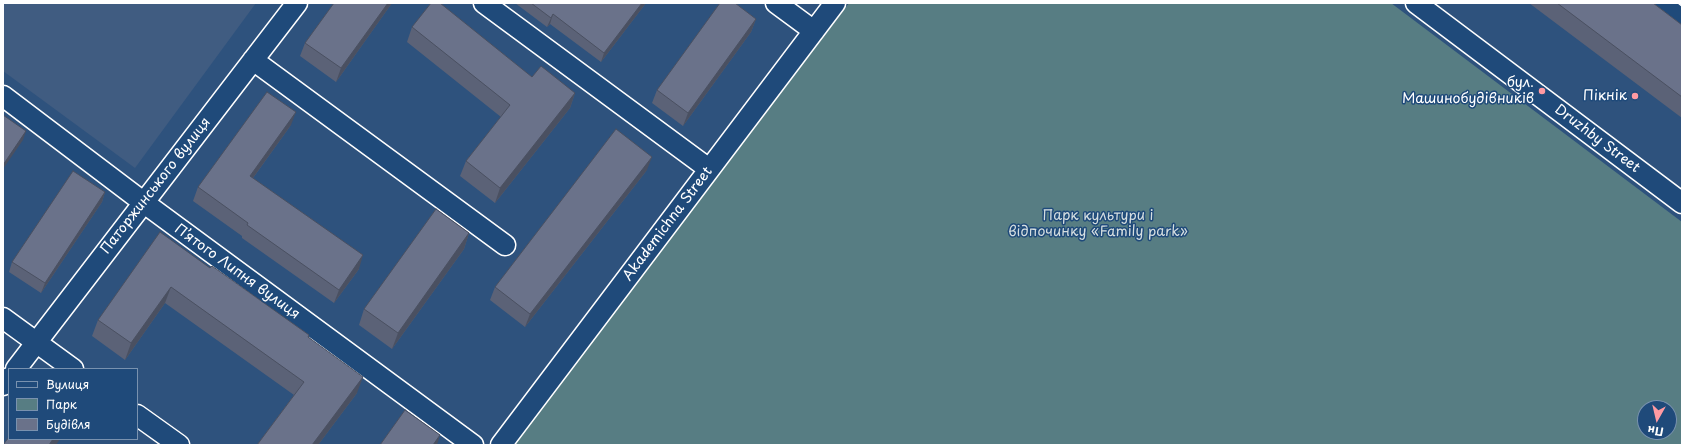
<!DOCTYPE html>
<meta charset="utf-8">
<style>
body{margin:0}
#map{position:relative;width:1685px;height:448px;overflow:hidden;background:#2e527d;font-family:"Playpen Sans",sans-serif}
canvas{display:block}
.frame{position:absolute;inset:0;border:4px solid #fff;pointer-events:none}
.legend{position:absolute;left:8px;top:368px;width:130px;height:72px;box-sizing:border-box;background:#1f4a7a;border:1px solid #7992af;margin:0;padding:5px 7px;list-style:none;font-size:12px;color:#fff}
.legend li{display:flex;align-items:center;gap:8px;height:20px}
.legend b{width:20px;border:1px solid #7992af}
.north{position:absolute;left:1637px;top:400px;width:40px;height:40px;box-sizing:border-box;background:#1f4a7a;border:1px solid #7992af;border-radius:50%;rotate:188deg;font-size:11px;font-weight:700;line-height:16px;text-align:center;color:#fff}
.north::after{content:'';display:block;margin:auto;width:14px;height:18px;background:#ff9aa2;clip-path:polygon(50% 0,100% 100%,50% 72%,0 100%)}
</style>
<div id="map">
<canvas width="1685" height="448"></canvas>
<div class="frame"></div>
<ul class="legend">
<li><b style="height:5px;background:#1f4a7a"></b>Вулиця</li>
<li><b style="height:11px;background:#577d83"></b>Парк</li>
<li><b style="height:11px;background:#6a728a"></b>Будівля</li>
</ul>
<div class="north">Пн</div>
</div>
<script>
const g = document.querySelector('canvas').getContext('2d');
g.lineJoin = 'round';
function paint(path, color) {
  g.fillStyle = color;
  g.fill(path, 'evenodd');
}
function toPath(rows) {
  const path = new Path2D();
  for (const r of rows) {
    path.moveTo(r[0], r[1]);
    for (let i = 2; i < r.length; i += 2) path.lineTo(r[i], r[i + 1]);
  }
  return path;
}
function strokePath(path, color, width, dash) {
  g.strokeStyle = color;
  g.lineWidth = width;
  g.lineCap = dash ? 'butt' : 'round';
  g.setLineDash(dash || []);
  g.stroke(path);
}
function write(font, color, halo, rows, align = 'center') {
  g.font = font + ' "Playpen Sans",sans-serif';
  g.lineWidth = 3;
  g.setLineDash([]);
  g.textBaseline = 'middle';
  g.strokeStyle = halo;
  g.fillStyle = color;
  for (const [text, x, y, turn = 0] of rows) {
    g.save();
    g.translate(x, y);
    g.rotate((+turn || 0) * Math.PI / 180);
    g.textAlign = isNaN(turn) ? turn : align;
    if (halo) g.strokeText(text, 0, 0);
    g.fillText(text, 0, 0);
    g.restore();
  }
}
const built = toPath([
 [3,3,256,3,135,168,3,71]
]);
const green = toPath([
 [849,3,1391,3,1682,222,1682,445,514,445],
 [1645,408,1669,408,1669,432,1645,432]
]);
const minor = toPath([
 [484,3,709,169],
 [776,3,814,31],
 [1416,3,1682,203],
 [1661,3,1681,19,1682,17],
 [253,60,505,245],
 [3,96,143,202,473,445],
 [3,318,73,369],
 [16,369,297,3],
 [3,385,9,378],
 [137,415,179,445],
 [501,445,835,3]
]);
const wall = toPath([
 [392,3,336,82,300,56,305,43],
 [515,3,646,3,601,62,550,24,547,27],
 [1529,3,1653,3,1682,25,1682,118],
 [756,19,751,32,683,126,652,103,657,90],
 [412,27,532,77,575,93,570,108,495,203,460,176,466,161,501,117,407,42],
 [291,125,253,178,359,269,334,303,242,238,242,236,193,201,198,187],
 [647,170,525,327,490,300,495,287],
 [105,192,102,202,41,293,9,272,12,262],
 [469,233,464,249,392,349,359,325,364,309],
 [210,268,309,335,309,337,357,393,318,445,257,445,294,395,165,303,125,360,92,336,98,320]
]);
const shadedWall = toPath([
 [388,3,392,3,336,82,341,68],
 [642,3,646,3,601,62,604,53],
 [553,14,550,24,547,27,551,18],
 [756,19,751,32,683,126,688,113],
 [575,93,570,108,495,203,500,188],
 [296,112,291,125,245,189,250,176],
 [26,131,23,140,3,169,3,165],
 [652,157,647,170,525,327,530,314],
 [105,192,102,202,41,293,45,283],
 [469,233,464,249,392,349,398,333],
 [363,255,359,269,334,303,339,290],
 [171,287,165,303,125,360,131,343],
 [363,377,357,393,318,445,312,445],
 [440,435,437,445,433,445],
 [53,439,60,439,56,445,49,445]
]);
const building = toPath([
 [334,3,388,3,341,68,305,43,334,3],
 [431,3,440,3,532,77,541,66,575,93,500,188,466,161,510,105,412,27,431,3],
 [531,3,642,3,604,53,553,14,551,18,531,3],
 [720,3,735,3,756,19,688,113,657,90,720,3],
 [1557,3,1653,3,1682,25,1682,97,1557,3],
 [267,92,296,112,250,176,363,255,339,290,247,225,248,223,198,187,267,92],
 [3,115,26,131,3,165,3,115],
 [616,129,652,157,530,314,495,287,616,129],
 [73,171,105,192,45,283,12,262,73,171],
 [436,209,469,233,398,333,364,309,436,209],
 [160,232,210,268,212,266,309,335,308,337,363,377,312,445,257,445,304,382,171,287,131,343,98,320,160,232],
 [405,410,440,435,433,445,380,445,405,410],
 [9,437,9,439,53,439,49,445,3,445,9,437]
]);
const markers = [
 [1542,91,4,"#ff9aa2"],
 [1635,96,4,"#ff9aa2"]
];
const poiNames = [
 ["бул.",1534,83],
 ["Машинобудівників",1534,99],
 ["Пікнік",1627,96]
];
const streetNames = [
 ["Druzhby Street",1597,139,37],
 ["Паторжинського вулиця",156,186,-52],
 ["Akademichna Street",668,224,-53],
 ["П’ятого Липня вулиця",237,272,36]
];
const parkNames = [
 ["Парк культури і",1098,216],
 ["відпочинку «Family park»",1098,232]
];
paint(built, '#405c81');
paint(green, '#577d83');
strokePath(minor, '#fff', 23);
strokePath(minor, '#1f4a7a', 20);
paint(wall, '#5b6277');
paint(shadedWall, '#4a5061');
paint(building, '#6a728a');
strokePath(building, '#4a5061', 1);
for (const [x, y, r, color] of markers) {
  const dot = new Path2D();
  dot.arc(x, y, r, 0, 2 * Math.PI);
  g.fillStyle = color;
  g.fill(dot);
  strokePath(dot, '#1f4a7a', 1.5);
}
write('14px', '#fff', '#1f4a7a', poiNames, 'right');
write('14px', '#fff', '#1f4a7a', streetNames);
write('14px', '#d5dee0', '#1f4a7a', parkNames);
</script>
